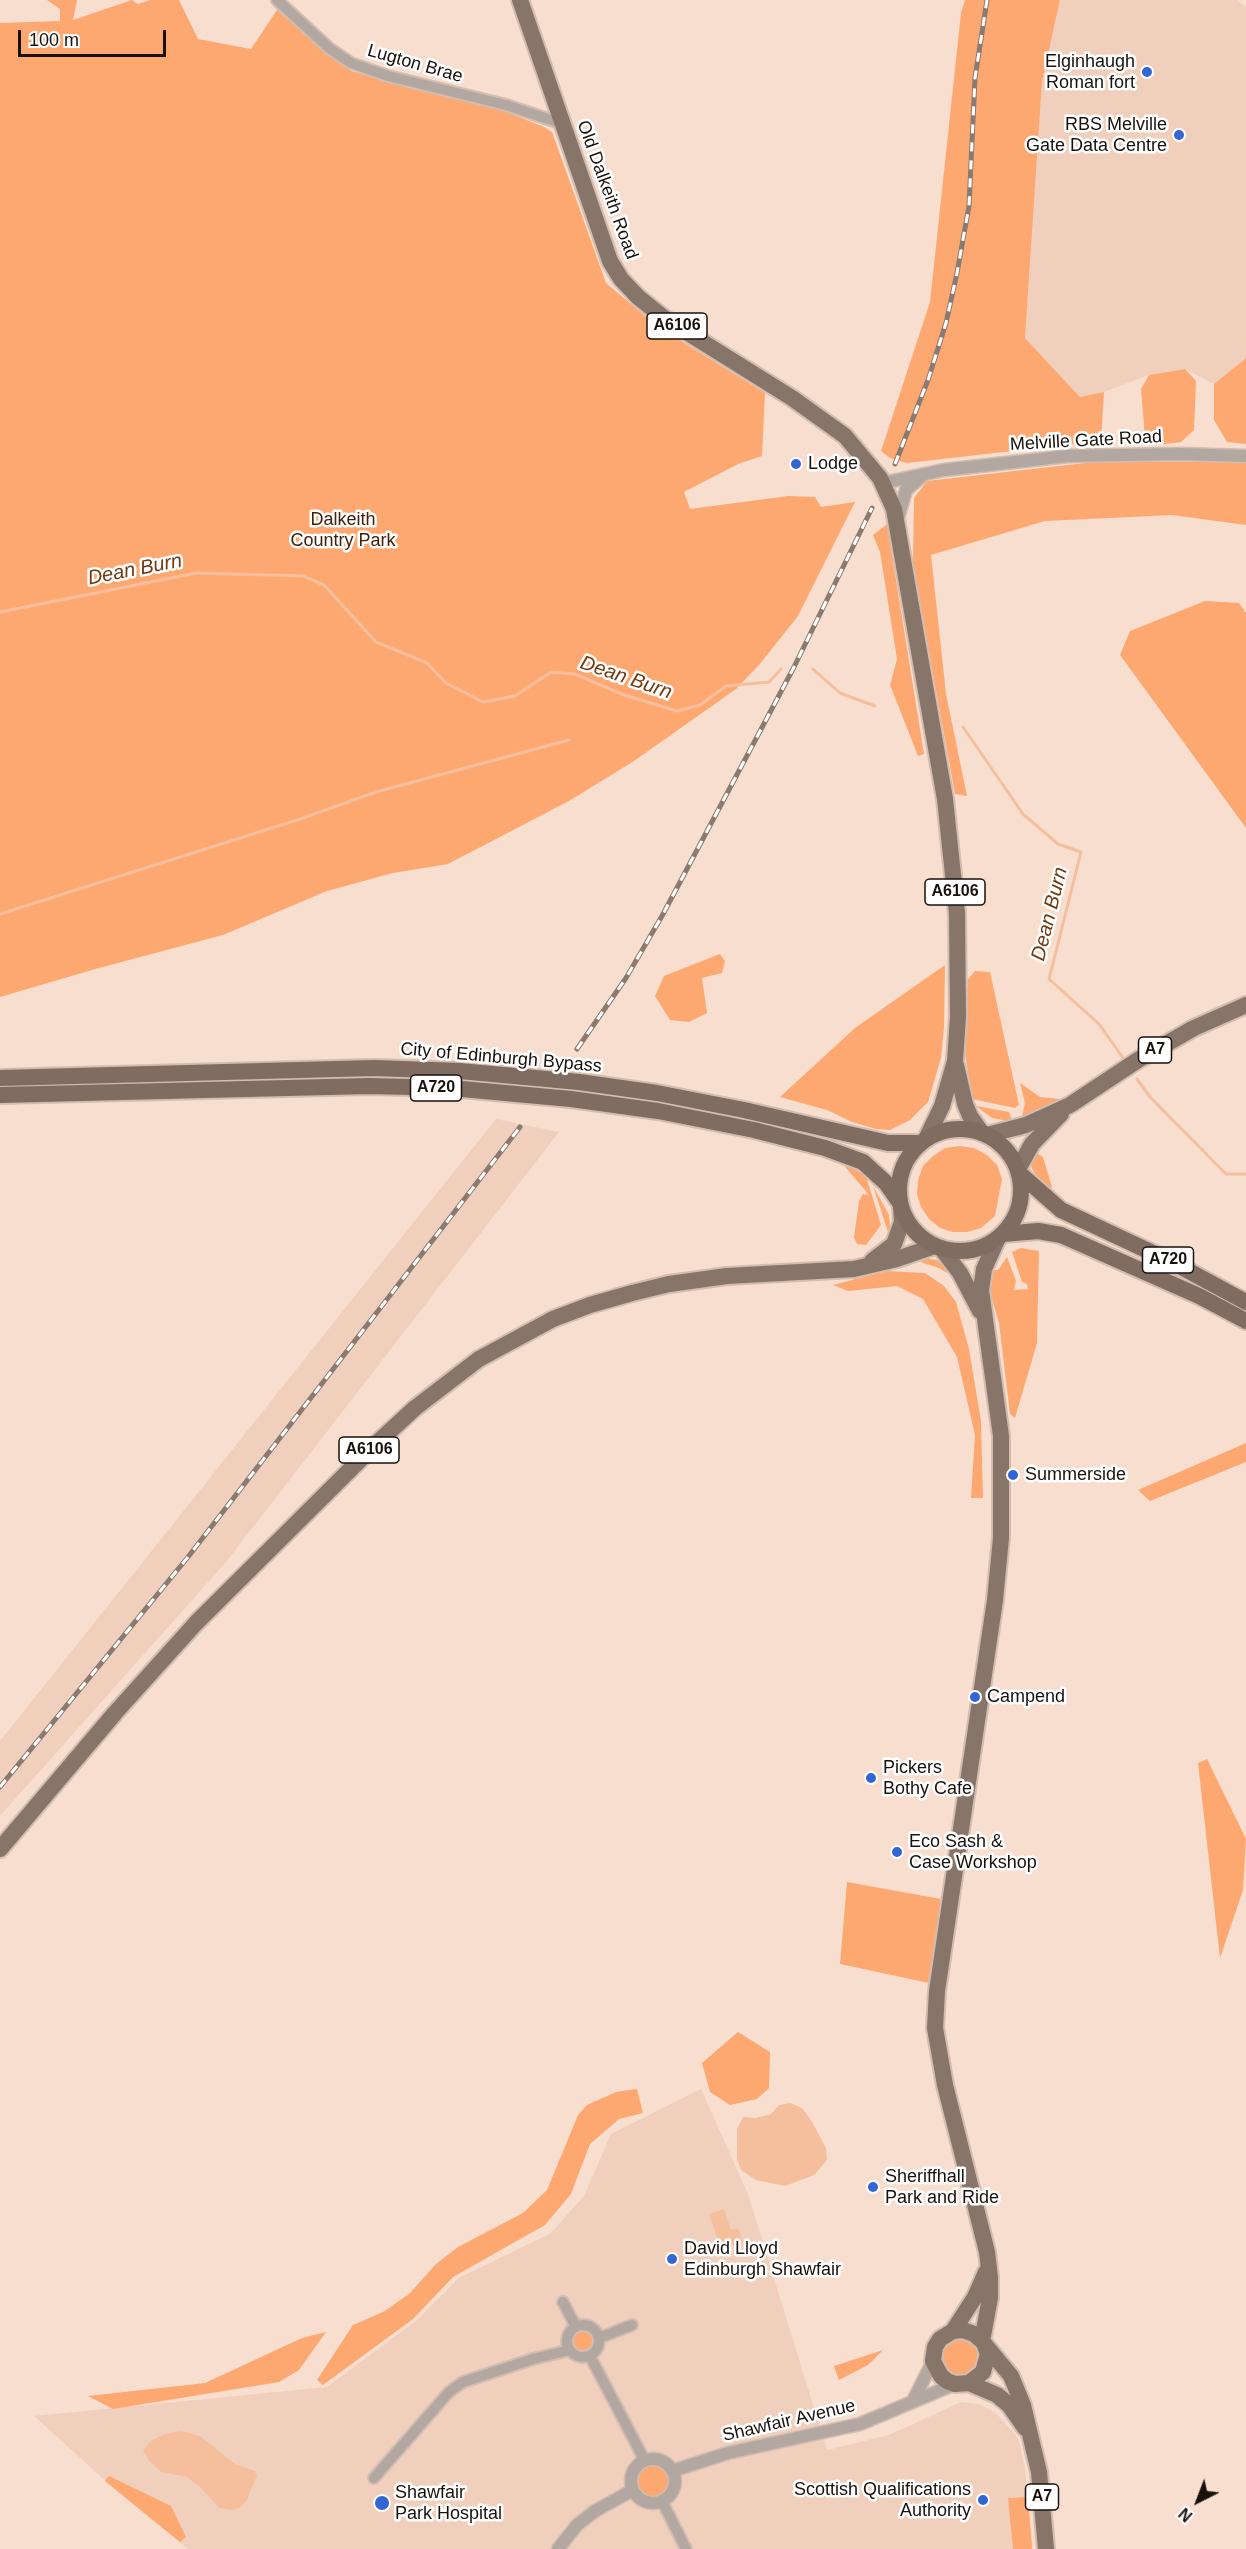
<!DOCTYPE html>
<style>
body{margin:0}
#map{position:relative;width:1246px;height:2549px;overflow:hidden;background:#f7decf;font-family:Arial,sans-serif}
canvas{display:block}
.north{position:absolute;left:1168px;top:2471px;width:60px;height:60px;-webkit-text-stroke:4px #fff;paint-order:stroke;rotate:222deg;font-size:16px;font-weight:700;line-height:24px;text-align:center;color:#19110c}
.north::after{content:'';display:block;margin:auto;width:21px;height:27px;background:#19110c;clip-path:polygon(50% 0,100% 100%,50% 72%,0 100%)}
.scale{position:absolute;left:18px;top:30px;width:148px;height:27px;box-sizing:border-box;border:3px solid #19110c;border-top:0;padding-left:8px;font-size:18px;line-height:21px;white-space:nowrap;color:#19110c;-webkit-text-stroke:4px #fff;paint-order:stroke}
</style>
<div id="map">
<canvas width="1246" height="2549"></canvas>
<div class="north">N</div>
<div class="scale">100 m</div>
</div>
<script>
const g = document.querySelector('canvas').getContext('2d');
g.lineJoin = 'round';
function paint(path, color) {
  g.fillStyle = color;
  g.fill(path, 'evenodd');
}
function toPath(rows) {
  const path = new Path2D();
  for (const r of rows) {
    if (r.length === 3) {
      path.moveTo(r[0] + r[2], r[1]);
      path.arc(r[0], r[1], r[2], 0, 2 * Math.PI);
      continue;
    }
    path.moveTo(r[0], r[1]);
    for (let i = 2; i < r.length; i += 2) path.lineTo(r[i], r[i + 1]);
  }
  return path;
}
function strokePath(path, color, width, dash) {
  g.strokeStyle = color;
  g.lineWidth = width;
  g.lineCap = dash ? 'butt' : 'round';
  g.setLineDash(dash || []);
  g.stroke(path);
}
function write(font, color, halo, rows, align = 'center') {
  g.font = font + ' Arial,sans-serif';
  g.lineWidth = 5;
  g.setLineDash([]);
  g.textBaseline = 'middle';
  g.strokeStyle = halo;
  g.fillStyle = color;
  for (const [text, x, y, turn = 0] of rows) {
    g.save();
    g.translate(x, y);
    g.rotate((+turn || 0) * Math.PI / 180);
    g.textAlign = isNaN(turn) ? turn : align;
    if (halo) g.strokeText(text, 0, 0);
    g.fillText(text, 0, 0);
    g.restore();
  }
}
const built = toPath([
 [1060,0,1238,0,1246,7,1246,358,1214,384,1185,369,1149,375,1104,392,1080,397,1025,338,1042,82],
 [496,1119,559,1132,226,1562,0,1816,0,1741],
 [701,2089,748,2194,827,2450,889,2435,961,2402,979,2404,996,2413,1018,2438,1025,2468,1033,2549,188,2549,119,2493,34,2416,327,2387,417,2320,459,2278,551,2233,584,2196,611,2134]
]);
const green = toPath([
 [47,0,77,0,73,20,132,0,138,4,150,0,179,0,198,39,251,49,277,10,351,71,502,110,544,127,552,132,606,283,657,326,765,393,762,456,738,464,684,492,690,509,788,496,815,497,821,507,855,502,798,616,759,665,736,689,634,761,569,801,448,864,393,873,327,891,223,935,99,968,0,997,0,23,60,21,60,9],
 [965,0,1060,0,1042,82,1025,338,1080,397,1104,392,1101,441,907,463,890,458,881,451,930,302,961,13],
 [1246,358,1246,444,1227,442,1214,420,1214,384],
 [1185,369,1196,381,1194,430,1181,442,1157,445,1145,437,1141,389,1149,375],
 [1094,462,1246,462,1246,525,1172,515,1045,521,931,555,946,694,967,796,955,794,913,565,914,498,927,481],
 [887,524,924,754,918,756,890,685,897,659,880,552,873,535],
 [1205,601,1239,603,1246,613,1246,828,1120,655,1130,631],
 [720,954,725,961,722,973,702,978,707,1013,689,1022,670,1020,655,996,664,976],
 [945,965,944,1028,941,1058,928,1102,910,1120,890,1130,876,1129,852,1122,827,1110,780,1097,855,1028],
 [975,971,990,972,1019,1105,1015,1108,972,1099,965,1053,968,979],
 [1020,1083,1040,1097,1060,1099,1030,1118,1021,1121,1025,1103],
 [976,1106,1009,1112,1013,1122,992,1118],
 [960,1146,974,1148,987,1155,997,1165,1002,1179,995,1216,981,1228,967,1232,953,1232,940,1228,929,1219,921,1207,917,1194,918,1180,923,1166,933,1156,945,1148],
 [1033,1151,1043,1157,1052,1187,1047,1193,1032,1169,1030,1161],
 [841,1162,866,1176,881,1225,866,1245,857,1244,854,1237,859,1201,863,1194,869,1195],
 [873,1186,889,1215,891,1236,889,1235],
 [1021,1248,1039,1251,1037,1343,1015,1418,1010,1414,999,1323,990,1292,990,1281,992,1270,998,1270,1007,1257,1016,1281,1014,1290,1028,1289,1027,1284,1022,1282,1012,1252],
 [917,1257,937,1260,951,1273,945,1272,939,1268,923,1263],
 [886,1271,925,1273,944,1286,956,1302,969,1349,981,1421,983,1498,971,1498,975,1435,957,1357,923,1299,897,1286,848,1291,833,1285],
 [1246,1443,1246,1462,1150,1501,1138,1490],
 [1207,1759,1246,1839,1243,1890,1220,1958,1198,1763],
 [847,1882,941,1899,929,1983,840,1964],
 [738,2032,770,2052,769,2088,757,2099,730,2105,710,2092,702,2063],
 [637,2089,643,2113,619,2119,590,2144,571,2194,545,2225,453,2277,413,2319,323,2385,317,2380,353,2325,385,2311,410,2293,436,2264,458,2247,523,2213,547,2190,578,2115,587,2105,616,2092],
 [583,2342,11],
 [326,2332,299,2370,279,2382,113,2409,88,2396,205,2383,302,2338],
 [960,2357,18],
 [883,2350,868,2365,839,2380,834,2366],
 [652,2482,16],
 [109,2476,171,2506,186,2537,180,2542,105,2481],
 [1028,2497,1032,2549,1013,2549,1008,2498]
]);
const water = toPath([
 [790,2103,802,2108,811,2120,826,2148,827,2160,814,2175,785,2186,756,2180,741,2170,737,2159,737,2129,743,2117,756,2118,771,2114,779,2105],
 [724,2209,731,2230,738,2228,743,2242,721,2249,709,2214],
 [181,2431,200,2436,235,2464,255,2471,257,2475,247,2500,241,2507,233,2510,219,2508,200,2487,187,2477,161,2472,149,2461,143,2450,152,2440,165,2434]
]);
const stream = toPath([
 [0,612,196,573,303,576,324,585,376,642,427,663,446,683,483,702,515,696,551,672,575,674,624,695,677,711,700,705,726,686,769,682,781,669],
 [813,669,840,693,875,706],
 [963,727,1023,814,1058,844,1081,852,1049,979,1099,1024,1123,1058],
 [0,914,300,819,376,792,569,740],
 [1137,1079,1150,1097,1226,1174,1246,1174]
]);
const minor = toPath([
 [277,0,329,48,351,63,388,76,506,105,563,124],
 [563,2302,576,2327],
 [583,2341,16],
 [599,2338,632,2325],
 [590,2356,645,2461],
 [374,2478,449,2392,463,2382,533,2359,570,2350],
 [662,2501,686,2549]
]);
const tertiary = toPath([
 [883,483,944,470,1068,456,1180,454,1246,456],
 [898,518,906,490,922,476],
 [913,2401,933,2361],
 [653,2481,22],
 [672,2471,728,2453,860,2424,955,2384],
 [558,2549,577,2525,595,2511,633,2490]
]);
const primary = toPath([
 [520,0,610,261,621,279,638,297,664,318,792,398,845,436,880,478,894,509,945,799,957,913,958,1017,955,1061,942,1106,926,1139],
 [956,1065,965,1104,970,1116,982,1133],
 [987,1135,1026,1125,1070,1105,1138,1060,1194,1028,1246,1005],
 [1018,1169,1032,1144,1061,1114],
 [941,1248,960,1273,980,1311],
 [872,1261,894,1244,902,1222,901,1207],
 [0,1849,115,1713,196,1623,377,1443,415,1408,479,1359,553,1319,590,1305,632,1293,669,1284,727,1276,854,1269,897,1259,935,1246],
 [953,2331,975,2297,986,2272],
 [982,2341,990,2298,990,2277,987,2252,945,2085,935,2028,937,1991,995,1600,1001,1538,1001,1436,981,1290,984,1269,998,1238],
 [985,2346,988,2354,983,2372,969,2383,955,2384,947,2381,941,2376,933,2361,935,2347,940,2339,953,2331,963,2330,974,2334,982,2341,1011,2376,1023,2405,1039,2472,1046,2549],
 [969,2383,997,2395,1009,2405,1025,2428]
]);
const trunk = toPath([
 [0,1078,374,1068,460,1071,579,1082,657,1093,744,1110,888,1143,921,1143],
 [0,1095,369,1086,451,1088,571,1099,658,1111,754,1130,825,1148,863,1162,886,1183,900,1203],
 [960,1190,61],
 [1019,1173,1061,1210,1172,1262,1246,1302],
 [1003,1234,1038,1231,1061,1235,1199,1296,1246,1321]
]);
const rail = toPath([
 [895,464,928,380,946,323,957,273,969,206,975,78,987,0],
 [577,1049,626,978,662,916,793,669,872,508],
 [0,1787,188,1557,520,1127]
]);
const markers = [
 [1147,72,6,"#3266d5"],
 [1179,135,6,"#3266d5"],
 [796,464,6,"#3266d5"],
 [1013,1475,6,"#3266d5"],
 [975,1697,6,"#3266d5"],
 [871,1778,6,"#3266d5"],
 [897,1852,6,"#3266d5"],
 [873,2187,6,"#3266d5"],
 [672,2259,6,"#3266d5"],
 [983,2500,6,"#3266d5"],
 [382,2503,8,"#3266d5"]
];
const shields = [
 [677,326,60],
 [955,892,60],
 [1155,1050,33],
 [436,1088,51],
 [1168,1260,51],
 [369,1450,60],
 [1042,2497,33]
];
const shieldNames = [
 ["A6106",677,326],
 ["A6106",955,892],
 ["A7",1155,1050],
 ["A720",436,1088],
 ["A720",1168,1260],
 ["A6106",369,1450],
 ["A7",1042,2497]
];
const poiNames = [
 ["Elginhaugh",1135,62,"right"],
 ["Roman fort",1135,83,"right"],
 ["RBS Melville",1167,125,"right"],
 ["Gate Data Centre",1167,146,"right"],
 ["Lodge",808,464],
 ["Summerside",1025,1475],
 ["Campend",987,1697],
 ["Pickers",883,1768],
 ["Bothy Cafe",883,1789],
 ["Eco Sash &",909,1842],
 ["Case Workshop",909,1863],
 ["Sheriffhall",885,2177],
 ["Park and Ride",885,2198],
 ["David Lloyd",684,2249],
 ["Edinburgh Shawfair",684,2270],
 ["Scottish Qualifications",971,2490,"right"],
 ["Authority",971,2511,"right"],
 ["Shawfair",395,2493],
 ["Park Hospital",395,2514]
];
const streetNames = [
 ["Lugton Brae",415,64,16],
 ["Old Dalkeith Road",607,190,70],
 ["Melville Gate Road",1086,441,-3],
 ["City of Edinburgh Bypass",501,1058,5],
 ["Shawfair Avenue",789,2421,-13]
];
const parkNames = [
 ["Dalkeith",343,520],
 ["Country Park",343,541]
];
const waterNames = [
 ["Dean Burn",135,570,-11],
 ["Dean Burn",626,678,19],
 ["Dean Burn",1050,914,-76]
];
paint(built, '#f0d0bd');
paint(green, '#fda871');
paint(water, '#f5bf9e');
strokePath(stream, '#f5bf9e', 3);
strokePath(minor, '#d3bdb0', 14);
strokePath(tertiary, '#d3bdb0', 15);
strokePath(primary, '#d3bdb0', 20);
strokePath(trunk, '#d3bdb0', 20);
strokePath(minor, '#b2a8a1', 10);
strokePath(tertiary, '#b2a8a1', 12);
strokePath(primary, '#88756a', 16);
strokePath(trunk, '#806c60', 16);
strokePath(rail, '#8b7a70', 5);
strokePath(rail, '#fff', 3, [9]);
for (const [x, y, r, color] of markers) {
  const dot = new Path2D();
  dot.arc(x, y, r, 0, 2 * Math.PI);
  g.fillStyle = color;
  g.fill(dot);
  strokePath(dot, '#fff', 2);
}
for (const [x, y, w] of shields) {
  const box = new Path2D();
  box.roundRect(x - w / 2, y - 13, w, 26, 4.5);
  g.fillStyle = '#fff';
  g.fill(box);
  strokePath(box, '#19110c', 1.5);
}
write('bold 16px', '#19110c', null, shieldNames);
write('18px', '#19110c', '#fff', poiNames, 'left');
write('18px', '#19110c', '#fff', streetNames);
write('18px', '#432109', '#fff', parkNames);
write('italic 20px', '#713a0f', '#fff', waterNames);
</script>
